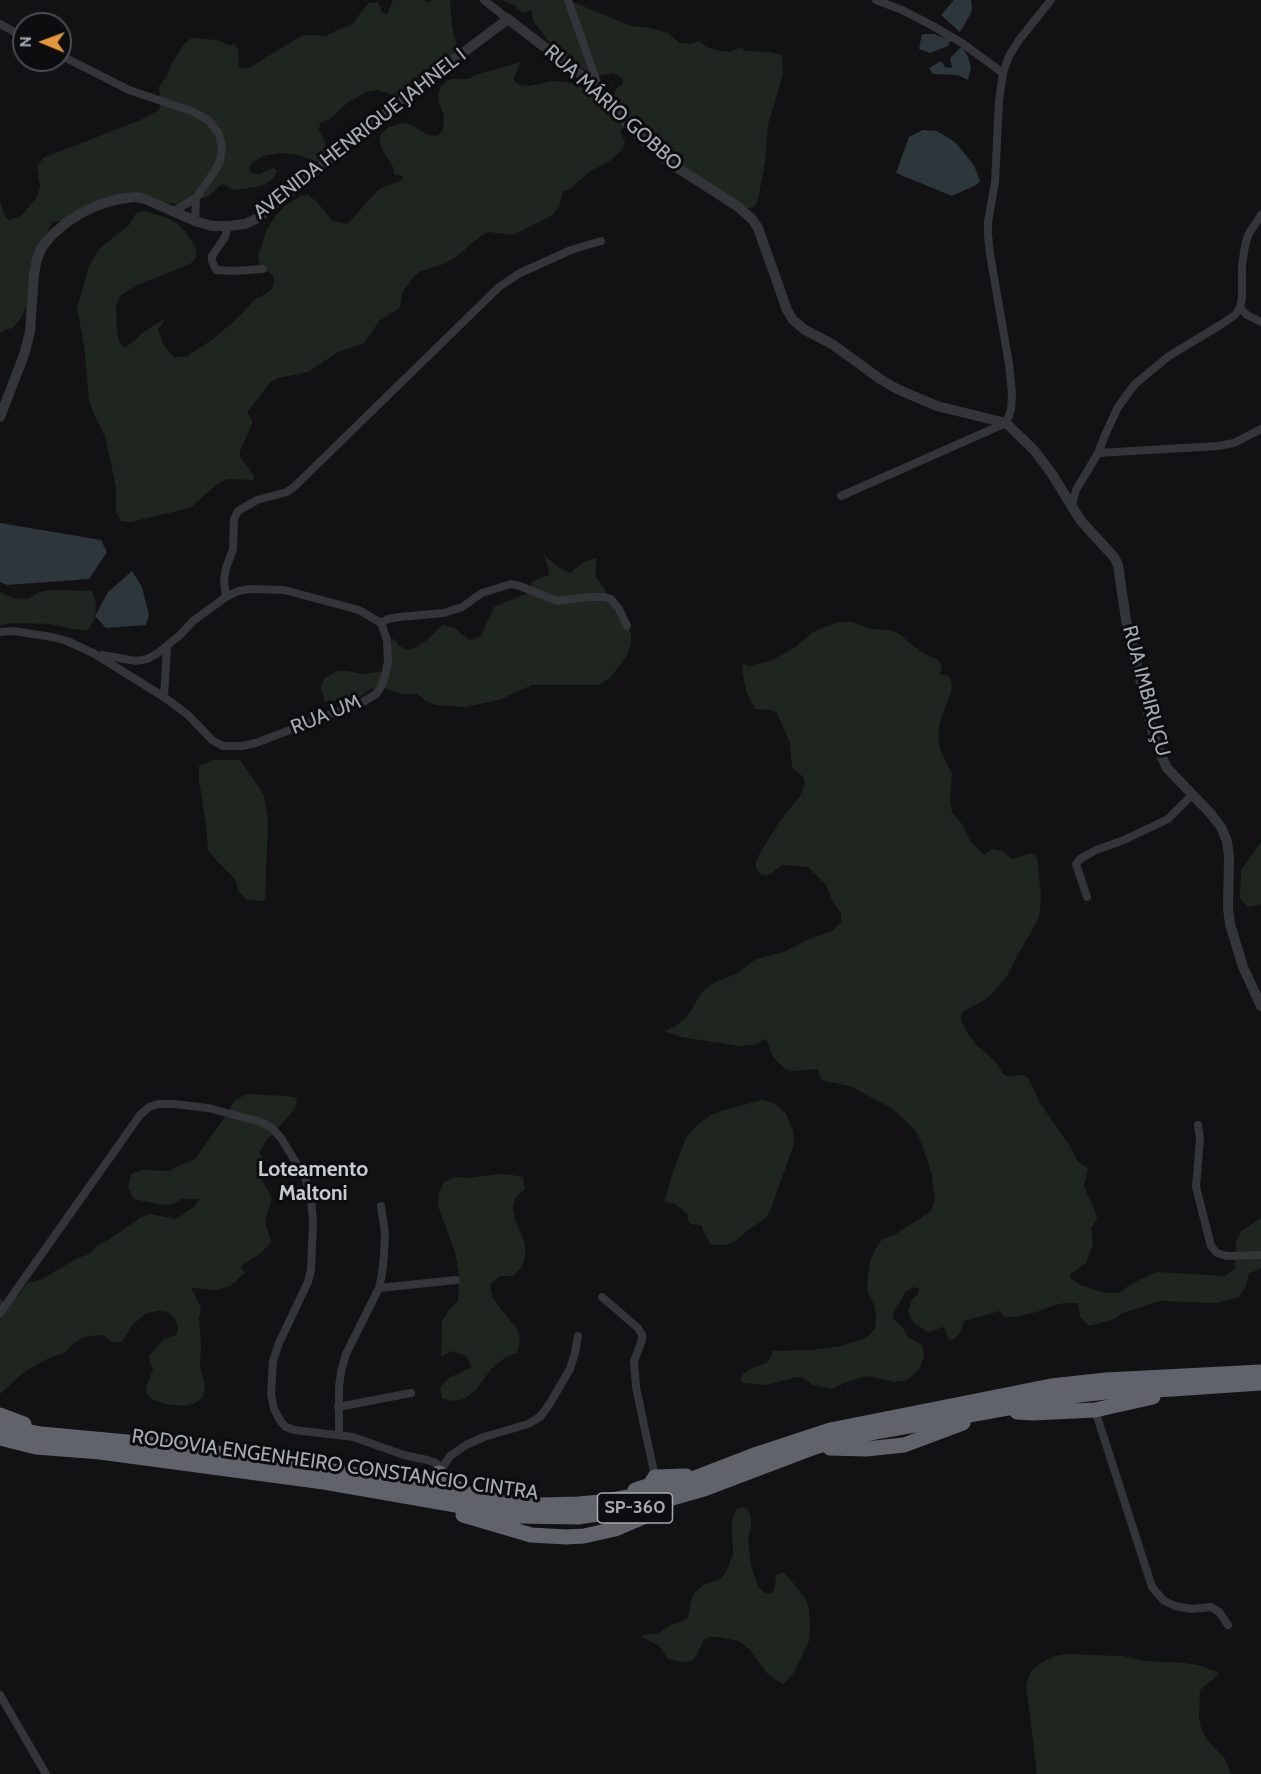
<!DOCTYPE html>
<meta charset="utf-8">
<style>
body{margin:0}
#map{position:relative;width:1261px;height:1774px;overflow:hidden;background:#121214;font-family:Cabin,sans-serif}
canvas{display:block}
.north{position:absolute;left:12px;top:12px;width:60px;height:60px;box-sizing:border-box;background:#0d0d0f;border:2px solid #4a4c51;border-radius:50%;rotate:271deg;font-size:16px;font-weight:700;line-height:24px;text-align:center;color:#a5abb3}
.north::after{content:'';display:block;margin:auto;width:21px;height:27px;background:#e49739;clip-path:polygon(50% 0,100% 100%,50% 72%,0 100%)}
</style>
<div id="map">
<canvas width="1261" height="1774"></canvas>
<div class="north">N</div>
</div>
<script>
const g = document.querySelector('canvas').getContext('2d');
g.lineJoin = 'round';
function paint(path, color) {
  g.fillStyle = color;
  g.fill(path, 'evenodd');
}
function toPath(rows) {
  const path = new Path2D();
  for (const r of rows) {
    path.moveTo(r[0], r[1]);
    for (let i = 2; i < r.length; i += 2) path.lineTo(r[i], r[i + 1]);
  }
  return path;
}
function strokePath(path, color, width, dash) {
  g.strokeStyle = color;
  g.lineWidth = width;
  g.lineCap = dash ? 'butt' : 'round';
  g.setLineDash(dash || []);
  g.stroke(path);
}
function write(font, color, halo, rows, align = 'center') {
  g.font = font + ' Cabin,sans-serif';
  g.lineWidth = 6;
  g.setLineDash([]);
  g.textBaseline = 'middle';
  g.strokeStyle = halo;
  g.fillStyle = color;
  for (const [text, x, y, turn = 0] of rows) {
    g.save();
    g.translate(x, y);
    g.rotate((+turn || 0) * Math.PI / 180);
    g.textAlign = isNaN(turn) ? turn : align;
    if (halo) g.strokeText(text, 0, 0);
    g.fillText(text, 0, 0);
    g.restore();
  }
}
const green = toPath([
 [393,0,424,0,428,3,431,0,450,0,452,27,458,49,453,59,411,91,397,96,377,90,366,92,347,103,331,118,320,123,319,130,325,142,326,150,325,155,319,161,315,162,299,155,280,153,264,156,253,162,249,168,251,172,255,174,260,174,273,168,277,170,273,179,262,186,235,190,222,184,209,196,187,204,177,204,150,200,129,201,68,220,52,222,32,264,27,306,19,321,12,328,5,330,0,334,0,201,3,211,6,217,10,220,22,215,37,197,40,186,37,167,43,158,143,119,158,111,160,108,159,87,166,77,172,63,185,43,192,38,217,40,228,45,235,44,238,50,239,66,242,69,249,68,301,36,309,35,326,36,340,29,352,25,364,8,369,3,378,2,382,12,387,15],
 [501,0,568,0,631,26,649,28,669,33,679,43,691,44,699,41,709,48,721,51,729,52,741,47,746,51,769,52,782,55,783,75,768,124,765,163,758,199,754,207,746,209,628,127,623,128,620,131,625,141,623,149,610,161,592,170,569,189,563,191,559,206,553,215,513,235,489,232,483,234,455,258,441,265,421,271,414,276,402,293,400,308,380,320,364,343,338,352,308,372,278,378,270,383,248,411,248,414,252,420,252,424,240,451,240,457,253,474,254,477,253,480,227,479,216,485,190,508,131,522,121,521,116,512,116,488,106,439,94,414,89,400,84,345,77,308,89,266,99,249,129,225,137,212,145,211,167,218,178,224,188,235,196,249,196,258,190,264,138,285,121,295,116,305,117,333,120,344,125,348,145,331,165,319,158,330,164,346,174,357,186,357,213,339,242,314,254,300,266,294,272,289,274,283,274,277,259,263,258,256,267,229,277,214,286,205,300,196,308,195,317,202,332,221,347,224,379,189,402,180,403,176,394,174,393,167,382,149,379,141,381,135,389,127,404,123,414,126,427,135,436,136,439,135,443,129,444,115,439,103,438,94,441,87,446,81,452,79,468,79,481,73,499,69,519,62,520,64,514,78,515,82,520,85,528,86,554,81,571,83,582,87,611,106,614,106,615,92,616,89,623,84,622,78,613,73,598,76,572,64,553,47,534,22,531,10,522,13,514,5],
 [544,555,558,567,570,573,585,561,597,558,595,572,596,577,625,619,631,634,631,645,626,657,610,678,598,685,532,685,499,700,465,707,436,705,426,701,417,694,401,694,381,687,370,689,360,697,351,701,341,702,328,700,324,702,324,696,320,688,325,678,337,671,347,671,362,674,385,671,386,657,393,638,399,646,408,650,415,648,428,639,439,628,444,625,454,628,468,639,471,640,481,636,494,607,525,594,529,590,533,581,549,575,549,570],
 [51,590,92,591,96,603,95,619,88,630,73,629,50,624,10,623,0,626,0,592,13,598,28,599,40,592],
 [838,622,852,622,871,629,890,630,898,633,921,652,938,660,942,666,940,674,948,676,951,680,952,688,940,722,938,732,940,750,952,773,950,799,952,812,961,823,971,842,984,855,991,849,1003,851,1012,859,1028,854,1035,854,1037,859,1041,897,1039,918,1018,954,1007,976,988,998,964,1011,961,1015,961,1021,965,1029,976,1045,994,1060,1004,1075,1008,1076,1024,1075,1028,1078,1040,1103,1070,1146,1077,1160,1088,1169,1084,1186,1097,1216,1096,1221,1091,1228,1093,1244,1086,1263,1070,1275,1070,1278,1081,1285,1095,1290,1106,1293,1119,1293,1131,1284,1156,1272,1224,1276,1235,1269,1236,1242,1241,1231,1261,1218,1261,1268,1249,1274,1246,1286,1239,1297,1216,1303,1160,1301,1123,1313,1112,1320,1089,1326,1080,1317,1078,1303,1065,1303,1054,1305,1040,1311,1017,1317,1004,1317,1000,1311,964,1321,960,1333,951,1341,949,1340,946,1331,943,1327,928,1332,915,1324,910,1317,908,1310,912,1300,918,1294,919,1289,914,1287,906,1291,893,1314,893,1318,903,1328,908,1337,922,1345,924,1356,919,1370,907,1380,894,1382,868,1376,846,1382,832,1389,813,1385,803,1378,797,1377,766,1385,744,1383,740,1380,742,1375,750,1369,766,1363,770,1359,773,1351,811,1350,841,1346,866,1338,875,1329,876,1316,874,1304,867,1291,868,1275,870,1261,875,1250,882,1239,894,1235,931,1211,935,1200,932,1175,921,1141,915,1130,893,1109,850,1086,824,1081,820,1077,818,1069,794,1071,785,1069,773,1057,766,1039,753,1045,739,1046,681,1037,664,1031,674,1027,686,1018,702,992,715,982,736,974,756,959,784,952,807,940,832,931,841,922,841,914,833,902,826,885,808,867,782,865,772,873,766,876,760,874,756,868,756,862,760,853,780,821,800,796,805,784,803,777,792,767,790,743,777,713,771,710,755,709,746,691,742,669,743,664,749,666,771,661,794,648,813,632],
 [213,760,240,760,264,795,268,822,265,899,261,901,247,900,238,891,236,880,217,861,208,850,206,825,199,780,199,766],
 [1261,842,1261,902,1260,905,1248,907,1240,898,1241,870],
 [246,1094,286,1096,297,1098,295,1109,267,1140,259,1153,263,1158,259,1167,259,1175,272,1198,265,1221,271,1242,260,1254,242,1265,241,1269,246,1272,230,1286,217,1290,191,1288,201,1307,199,1319,201,1345,200,1365,205,1387,203,1397,195,1403,185,1406,166,1404,153,1400,147,1394,146,1387,153,1369,149,1361,149,1356,164,1339,176,1335,178,1331,176,1320,168,1312,159,1311,147,1313,133,1324,122,1342,112,1342,104,1336,99,1335,84,1337,74,1343,65,1353,51,1357,24,1372,0,1394,0,1296,4,1304,8,1305,20,1293,28,1282,33,1282,44,1278,78,1258,90,1254,98,1245,108,1240,141,1217,150,1214,176,1219,194,1207,200,1199,182,1199,170,1205,157,1204,134,1199,128,1188,131,1174,142,1170,169,1171,180,1165,194,1160,227,1114,234,1101],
 [762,1100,774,1103,786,1114,793,1130,794,1144,770,1211,765,1219,748,1230,734,1242,725,1245,711,1245,704,1233,701,1225,691,1224,688,1220,687,1214,683,1210,675,1204,663,1201,667,1194,673,1171,686,1138,697,1125,710,1116,721,1111],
 [498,1174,512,1175,523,1177,525,1189,516,1197,513,1208,515,1220,525,1243,525,1256,522,1267,513,1276,500,1276,490,1285,492,1296,499,1307,518,1330,520,1342,517,1353,506,1357,492,1368,476,1390,464,1399,453,1401,442,1398,440,1387,449,1378,472,1367,466,1356,452,1351,441,1357,442,1321,449,1310,458,1301,459,1275,455,1252,438,1206,439,1193,444,1182,455,1177,469,1178],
 [743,1507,747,1509,751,1516,751,1526,748,1540,751,1566,758,1586,765,1593,771,1594,775,1587,776,1575,780,1573,785,1573,806,1599,809,1609,810,1629,809,1641,793,1674,784,1684,781,1683,767,1673,750,1650,739,1641,718,1637,709,1637,704,1640,695,1658,691,1661,684,1662,668,1659,659,1646,643,1637,643,1635,659,1633,671,1625,685,1620,688,1617,691,1600,696,1591,703,1585,718,1580,725,1574,733,1555,732,1520,736,1510],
 [1066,1654,1122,1656,1144,1661,1185,1663,1198,1665,1220,1673,1200,1690,1199,1717,1201,1728,1207,1740,1225,1759,1231,1774,1037,1774,1026,1685,1031,1671,1041,1663,1054,1656]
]);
const water = toPath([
 [954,0,971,0,972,9,970,15,960,32,941,15],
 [922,34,934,34,951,40,948,46,930,53,919,49],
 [962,46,968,57,971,67,968,80,958,75,933,74,929,68,941,61,945,67,952,68,950,58],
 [923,130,937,131,955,142,974,165,980,181,976,185,952,196,896,173,909,137],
 [0,523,101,540,107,552,89,579,7,585,0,582],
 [132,571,142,587,149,615,146,625,106,628,95,616,108,592]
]);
const minor = toPath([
 [484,0,508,19],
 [568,0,600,91],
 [876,0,902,10,933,26,962,43,1003,73],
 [0,24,24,37],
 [60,55,129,90,194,112,209,121,219,134,222,147,220,161,214,172,196,198,174,211],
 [195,221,196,198],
 [228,226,225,237,212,256,212,261,216,270,233,271,263,269],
 [1240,308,1247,315,1261,322],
 [1098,453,1218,446,1234,443,1261,429],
 [841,496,1006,423,1011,410,1012,394,1009,364,990,254,988,235,988,222,995,182,999,101,1003,73,1009,56,1019,40,1051,0],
 [1072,505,1076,490,1098,453,1105,435,1118,407,1135,384,1169,356,1222,324,1235,315,1240,308,1242,298,1242,265,1245,246,1248,235,1261,215],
 [226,597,238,591,250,589,284,590,359,610,381,623],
 [0,632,13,631,52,637,67,641,93,653,164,697,188,715,212,740,223,746,242,746,256,743,363,702,376,694,381,687,385,676,388,661,387,640,381,623,388,619,399,617,444,613,462,607,482,593,511,584,520,586,557,601,590,597,604,597,611,599,619,609,627,626],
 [102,655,136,661,147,659,158,653,180,635,193,621,226,597,224,581,226,568,233,549,234,519,238,511,257,500,287,492,294,487,499,287,520,273,571,250,601,241],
 [164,697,167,646],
 [1087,897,1076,864,1080,859,1096,850,1124,840,1168,819,1192,795],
 [1198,1125,1200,1139,1196,1187,1211,1246,1217,1253,1227,1256,1261,1255],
 [379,1288,456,1280],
 [602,1297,638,1328,642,1335,642,1340,634,1361,636,1387,655,1477],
 [0,1313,140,1115,149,1107,158,1104,173,1104,208,1108,261,1122,272,1128,281,1138,305,1177,311,1198,313,1222,311,1270,308,1282,279,1343,273,1361,271,1394,274,1409,281,1422,286,1427,294,1430,353,1437,404,1455,427,1460,436,1463,440,1468],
 [338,1407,411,1393],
 [1095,1410,1152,1587,1163,1600,1175,1606,1192,1609,1211,1607,1219,1612,1228,1625],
 [339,1434,339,1387,341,1372,346,1354,379,1288,382,1274,384,1255,385,1233,381,1206],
 [439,1473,450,1456,466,1445,484,1437,528,1424,540,1417,549,1405,570,1369,575,1353,578,1336],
 [0,1695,46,1774]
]);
const tertiary = toPath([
 [0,417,24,355,30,332,34,274,37,259,42,247,52,235,67,222,85,211,101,204,119,199,135,197,145,199,195,221,212,226,228,226,245,224,258,218,424,82,508,19,586,79,644,141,673,165,737,206,752,219,758,228,787,310,793,320,805,330,832,344,880,379,897,389,937,406,1006,423,1034,450,1052,474,1081,521,1114,557,1118,565,1126,620,1153,733,1161,755,1167,768,1210,813,1221,827,1227,841,1229,857,1228,908,1230,924,1243,967,1261,1006]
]);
const motorway = toPath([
 [1017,1412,1033,1413,1095,1410,1153,1397],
 [0,1415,24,1424],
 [0,1426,41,1434,149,1444,274,1461,520,1503,541,1505,578,1504,601,1502,661,1491,757,1454,830,1430,1011,1394,1051,1386,1106,1380,1261,1372],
 [0,1438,36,1447,100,1452,324,1482,519,1516,578,1517,638,1508,665,1500,704,1489,815,1447,838,1440,881,1431,1079,1395,1106,1392,1173,1389,1261,1383],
 [830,1448,866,1449,904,1445,963,1423],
 [412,1479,427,1480,439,1473,446,1483,458,1489],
 [635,1490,650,1485,655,1477,686,1476],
 [463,1515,531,1535,566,1537,584,1536,615,1529,664,1508]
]);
const shields = [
 [635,1508,75]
];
const shieldNames = [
 ["SP-360",635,1508]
];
const streetNames = [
 ["RUA MÁRIO GOBBO",613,108,42],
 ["AVENIDA HENRIQUE JAHNEL I",360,134,-38],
 ["RUA IMBIRUÇU",1146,691,75],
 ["RUA UM",326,715,-22],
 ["RODOVIA ENGENHEIRO CONSTANCIO CINTRA",335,1465,8]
];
const neighbourhoodNames = [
 ["Loteamento",313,1170],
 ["Maltoni",313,1194]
];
paint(green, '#1f261f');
paint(water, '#2c363b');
strokePath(minor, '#333538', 8);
strokePath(tertiary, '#333538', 10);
strokePath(motorway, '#606369', 15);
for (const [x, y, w] of shields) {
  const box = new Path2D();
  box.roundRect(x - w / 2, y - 15, w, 30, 4.5);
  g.fillStyle = '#0d0d0f';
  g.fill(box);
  strokePath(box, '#a5abb3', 1.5);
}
write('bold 18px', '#a5abb3', null, shieldNames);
write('20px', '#a5abb3', '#0d0d0f', streetNames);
write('bold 21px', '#c5c9d0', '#0d0d0f', neighbourhoodNames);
</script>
